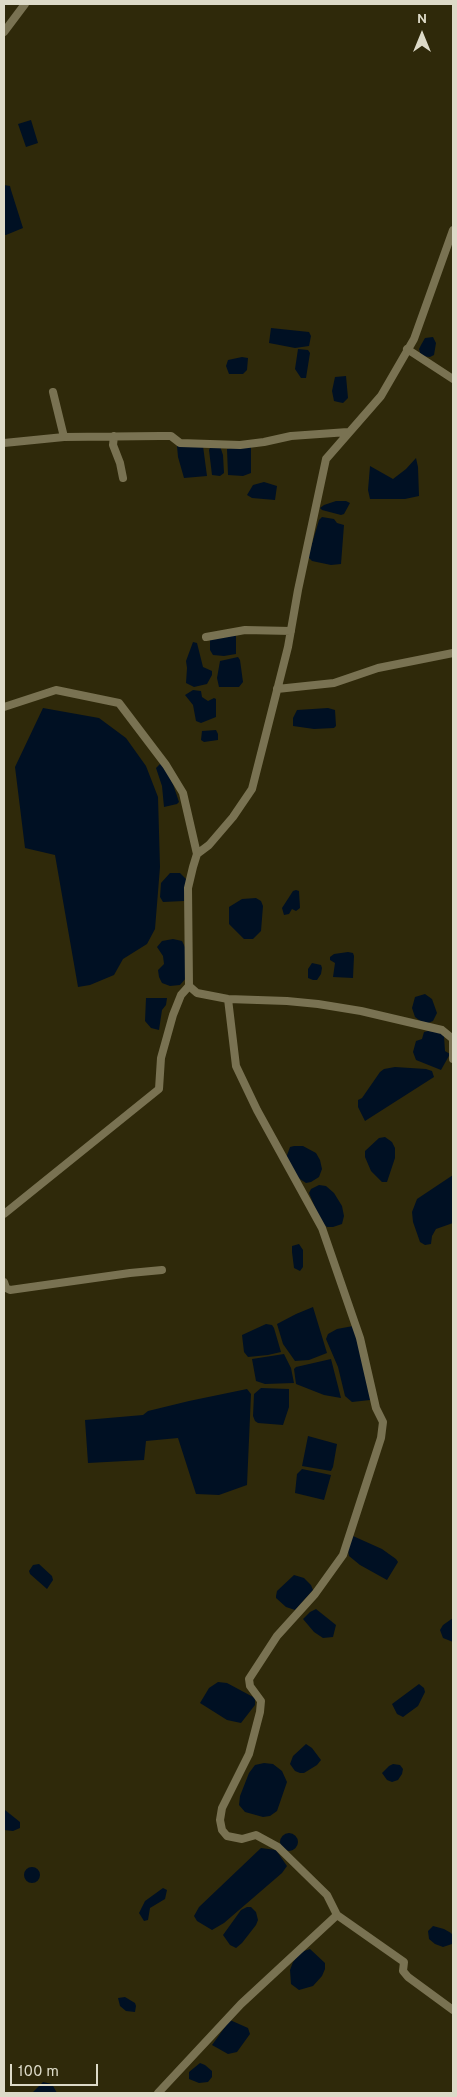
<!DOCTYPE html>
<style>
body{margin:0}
#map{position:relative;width:457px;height:2097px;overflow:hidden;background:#2f290a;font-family:Overpass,sans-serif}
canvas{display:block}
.frame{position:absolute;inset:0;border:5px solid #dddac8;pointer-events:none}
.north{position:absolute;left:397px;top:10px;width:50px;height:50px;-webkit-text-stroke:4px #2f290a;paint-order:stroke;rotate:0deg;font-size:14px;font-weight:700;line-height:20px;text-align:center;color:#dddac8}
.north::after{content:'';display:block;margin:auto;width:18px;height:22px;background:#dddac8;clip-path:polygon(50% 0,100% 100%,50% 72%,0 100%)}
.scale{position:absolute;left:10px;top:2064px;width:88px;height:22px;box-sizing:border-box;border:2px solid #dddac8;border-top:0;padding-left:6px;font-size:15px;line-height:18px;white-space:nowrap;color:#dddac8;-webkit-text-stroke:4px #2f290a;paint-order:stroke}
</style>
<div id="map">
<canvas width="457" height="2097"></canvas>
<div class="frame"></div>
<div class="north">N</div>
<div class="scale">100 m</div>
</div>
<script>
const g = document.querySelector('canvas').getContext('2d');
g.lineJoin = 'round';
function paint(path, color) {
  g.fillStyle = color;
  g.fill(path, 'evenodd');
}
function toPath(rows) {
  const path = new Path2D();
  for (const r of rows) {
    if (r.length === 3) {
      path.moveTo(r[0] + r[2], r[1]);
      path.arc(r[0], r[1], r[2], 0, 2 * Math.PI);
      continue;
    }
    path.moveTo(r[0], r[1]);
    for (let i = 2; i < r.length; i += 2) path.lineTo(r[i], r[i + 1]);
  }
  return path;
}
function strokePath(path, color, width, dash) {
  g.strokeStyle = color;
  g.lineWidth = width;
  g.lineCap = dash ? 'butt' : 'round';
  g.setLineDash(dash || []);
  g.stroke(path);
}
const water = toPath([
 [31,120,38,143,26,147,18,124],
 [4,185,10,186,11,190,23,228,6,235,4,235],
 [271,328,309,332,311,336,309,346,295,348,269,343],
 [433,337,436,343,434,355,430,357,421,356,419,349,421,345,425,338],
 [298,349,308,350,310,353,306,378,301,378,295,369],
 [242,357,248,358,247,370,243,374,229,374,226,366,228,360],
 [346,376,348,398,343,403,338,402,334,401,332,391,335,377],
 [177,446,203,446,207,476,184,478,178,457],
 [220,446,223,455,224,473,220,476,212,475,209,450,210,448],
 [235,447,251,447,251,473,243,476,228,475,227,449],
 [416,458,418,467,419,496,405,499,370,499,368,490,370,466,393,479,406,469],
 [264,482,277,486,275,500,252,498,247,495,253,485],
 [336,501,346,501,350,503,344,514,341,515,322,510,320,508,324,505],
 [322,517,334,519,337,523,344,525,341,564,331,565,312,561,308,557,319,520],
 [232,633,236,636,236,654,224,656,213,655,210,650,210,638],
 [193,642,197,643,203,667,212,671,212,675,207,684,194,687,186,683,187,668,186,661],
 [238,657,240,660,243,682,239,687,219,687,217,678,220,661],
 [193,690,201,691,202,697,208,701,214,698,216,699,216,717,201,723,196,721,193,705,185,695],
 [43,708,99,718,126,738,146,766,158,797,160,867,155,929,147,944,123,959,114,975,90,985,78,987,55,855,25,848,15,767],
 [328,708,335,710,336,726,334,728,314,729,293,726,293,718,297,710],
 [216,730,218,734,218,740,204,742,201,740,202,731],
 [160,764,164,767,173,784,179,802,177,804,164,807,162,786,156,768],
 [170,873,180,873,187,880,184,901,163,902,160,897,161,883],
 [296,890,299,891,300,908,296,911,292,909,289,914,284,915,282,908,293,891],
 [256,898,261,901,263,906,261,931,253,939,244,939,229,924,229,907,242,899],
 [173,939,182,941,187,951,187,977,180,985,170,986,162,983,159,977,158,970,164,964,163,956,157,947,162,941],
 [348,952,353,953,354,956,353,978,333,977,335,963,330,960,330,957,334,954],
 [312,963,321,965,322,968,321,974,317,980,313,980,308,978,308,969],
 [425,994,432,999,437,1013,433,1021,428,1023,423,1023,415,1017,412,1008,415,997],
 [146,998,167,998,166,1005,162,1010,159,1030,151,1028,145,1021],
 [428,1031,440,1032,444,1036,445,1051,450,1054,441,1070,416,1060,413,1052,416,1041,422,1039,424,1032],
 [395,1067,426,1069,432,1071,434,1077,365,1121,358,1107,358,1100,362,1098,380,1072,384,1069],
 [385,1137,392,1142,395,1148,395,1158,387,1182,382,1182,371,1171,365,1157,365,1151,379,1138],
 [294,1146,303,1146,316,1153,320,1160,322,1169,319,1177,311,1182,306,1183,297,1177,286,1158,290,1147],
 [453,1175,453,1223,436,1229,432,1236,431,1244,425,1245,420,1242,413,1222,412,1212,417,1199],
 [319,1185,326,1186,334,1193,342,1206,344,1216,342,1224,333,1227,327,1227,321,1222,309,1193,311,1189],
 [299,1244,303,1250,303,1267,300,1271,294,1268,292,1252,292,1246],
 [313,1307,327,1353,309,1360,295,1361,283,1344,277,1324,296,1314],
 [266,1324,272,1325,274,1328,281,1352,268,1355,248,1357,244,1352,242,1335],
 [353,1326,355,1328,371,1397,370,1400,352,1402,345,1396,338,1367,326,1339,328,1334,337,1329],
 [284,1354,291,1368,294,1383,265,1384,256,1381,252,1359],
 [331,1359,341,1398,324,1395,296,1384,294,1369,296,1367],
 [261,1388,289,1389,289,1407,283,1425,258,1423,255,1421,253,1416,254,1394],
 [247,1389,251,1394,247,1485,219,1495,196,1494,178,1438,146,1441,144,1460,88,1463,85,1420,143,1415,148,1411,189,1401],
 [308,1436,337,1444,333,1467,331,1471,302,1466],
 [302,1469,331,1475,324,1500,295,1493,297,1474],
 [353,1536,382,1549,396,1559,398,1562,387,1580,360,1565,349,1556,348,1550],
 [39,1564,52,1576,53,1580,47,1589,30,1574,29,1571,33,1565],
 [294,1575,304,1578,311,1585,313,1590,295,1610,286,1607,276,1598,276,1596,277,1591],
 [316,1609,336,1625,333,1637,323,1638,314,1632,303,1619,310,1612],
 [453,1618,453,1642,443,1638,440,1630,443,1625],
 [218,1682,227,1683,255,1698,255,1705,241,1723,227,1720,200,1703,209,1688],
 [419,1684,424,1688,425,1692,418,1706,403,1717,397,1714,392,1704],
 [306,1744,312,1748,321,1760,317,1765,304,1773,300,1773,295,1771,290,1764,293,1756],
 [264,1763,273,1764,282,1771,287,1782,277,1811,270,1816,263,1817,245,1812,239,1805,240,1796,249,1773,255,1765],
 [393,1764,400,1765,403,1769,402,1774,398,1780,392,1782,387,1780,382,1773,389,1766],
 [5,1810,20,1822,20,1828,13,1831,4,1830,4,1811],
 [289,1842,9],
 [261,1848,276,1850,287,1866,282,1873,224,1923,212,1930,197,1921,194,1916,199,1907],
 [32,1875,8],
 [163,1888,167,1890,165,1899,150,1908,148,1920,144,1921,139,1913,145,1901],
 [247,1907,251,1907,256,1912,258,1920,256,1925,242,1943,236,1948,230,1945,223,1935,241,1910],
 [433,1926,444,1929,451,1933,453,1936,452,1944,443,1947,435,1944,429,1939,428,1931],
 [310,1949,325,1963,325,1969,322,1976,313,1986,299,1990,291,1984,290,1970,293,1962,301,1952],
 [125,1997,135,2003,136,2006,135,2012,126,2011,120,2006,118,1998],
 [230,2020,248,2028,250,2034,237,2052,228,2054,212,2045],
 [200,2063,205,2065,212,2071,212,2077,208,2082,199,2083,189,2079,189,2072],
 [43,2082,52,2084,57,2093,32,2093]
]);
const minor = toPath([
 [4,32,25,4],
 [407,349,453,379],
 [53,392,64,437],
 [114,436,113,445,120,463,123,478],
 [4,443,64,437,160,436,171,436,180,443,240,445,264,442,291,436,348,432],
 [206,637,245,630,291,631],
 [277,689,334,683,378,668,453,653],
 [4,707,56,690,119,703,166,765,183,793,197,854],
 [189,986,197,993,228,999,287,1001,318,1004,361,1011,442,1030,453,1039,453,1059],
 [228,999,236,1066,257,1110,322,1228,360,1338,376,1408,383,1422,381,1438,343,1555,315,1594,277,1636,249,1679,250,1686,261,1701,260,1712,249,1754,222,1808,220,1820,222,1830,227,1836,242,1839,256,1835,278,1847,327,1895,337,1915],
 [4,1214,159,1089,161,1058,173,1015,181,995,189,986,188,888,193,867,197,854,209,845,233,817,252,789,288,647,298,590,326,459,381,396,414,339,453,230],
 [4,1282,6,1288,10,1290,130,1273,162,1270],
 [158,2093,241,2004,337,1915,404,1962,403,1971,408,1977,453,2010]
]);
paint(water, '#001023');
strokePath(minor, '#797252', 8);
</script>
